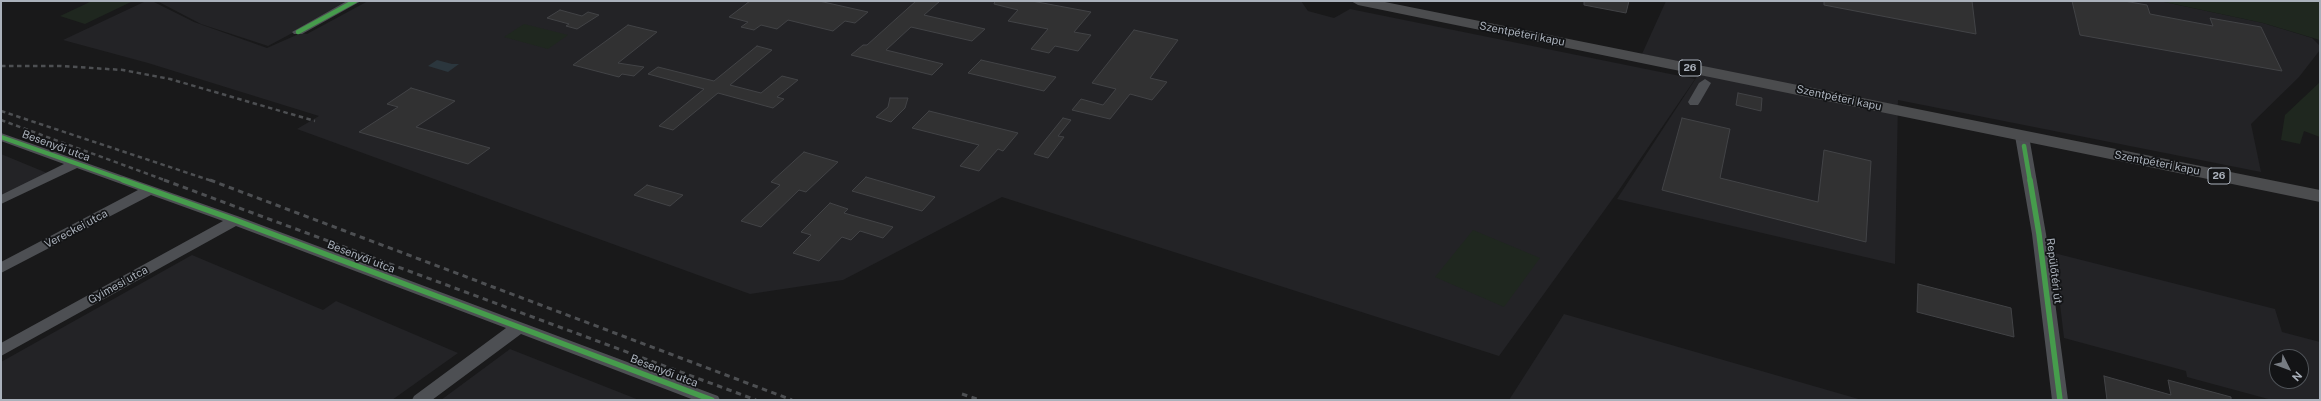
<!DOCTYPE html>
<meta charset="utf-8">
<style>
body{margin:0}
#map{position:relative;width:2321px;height:401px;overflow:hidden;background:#19191a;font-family:"Public Sans",sans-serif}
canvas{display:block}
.frame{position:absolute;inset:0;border:2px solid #aab1bb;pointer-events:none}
.north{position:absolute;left:2269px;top:349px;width:40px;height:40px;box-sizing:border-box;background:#131416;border:1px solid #4f5358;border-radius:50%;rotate:132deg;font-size:11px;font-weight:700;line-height:16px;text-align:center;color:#aab1bb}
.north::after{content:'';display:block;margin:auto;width:14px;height:18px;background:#777c83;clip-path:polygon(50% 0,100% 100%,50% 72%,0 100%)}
</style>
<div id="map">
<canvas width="2321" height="401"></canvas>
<div class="frame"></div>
<div class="north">N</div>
</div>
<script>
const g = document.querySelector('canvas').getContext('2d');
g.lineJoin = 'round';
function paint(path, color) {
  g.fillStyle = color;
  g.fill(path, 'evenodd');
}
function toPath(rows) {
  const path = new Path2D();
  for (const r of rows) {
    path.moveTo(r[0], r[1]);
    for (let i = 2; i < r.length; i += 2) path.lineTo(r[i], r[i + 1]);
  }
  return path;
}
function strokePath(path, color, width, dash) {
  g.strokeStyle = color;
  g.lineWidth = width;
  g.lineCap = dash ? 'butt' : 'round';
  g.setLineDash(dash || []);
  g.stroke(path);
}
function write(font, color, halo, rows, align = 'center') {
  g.font = font + ' "Public Sans",sans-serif';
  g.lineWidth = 3.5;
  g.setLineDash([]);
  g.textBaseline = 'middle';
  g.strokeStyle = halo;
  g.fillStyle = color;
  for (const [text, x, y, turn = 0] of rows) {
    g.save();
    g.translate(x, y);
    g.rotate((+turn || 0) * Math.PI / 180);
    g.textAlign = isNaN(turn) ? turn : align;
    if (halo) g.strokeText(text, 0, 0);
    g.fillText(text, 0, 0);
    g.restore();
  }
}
const built = toPath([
 [146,1,152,1,194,22,267,48,301,33,307,34,368,1,1301,1,1308,11,1334,18,1350,9,1695,79,1619,190,1499,356,1002,197,843,280,750,294,297,129,319,116,148,63,63,40],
 [157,1,352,1,268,46,201,24],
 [1666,1,2160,1,2263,23,2312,38,2320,46,2320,50,2299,77,2251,124,2261,172,1898,100,1895,264,1617,199,1704,66,1642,54],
 [1,154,47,173,1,196],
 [2054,253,2275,309,2282,332,2320,342,2320,400,2272,400,2187,377,2186,371,2064,338],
 [2277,357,2301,357,2301,381,2277,381],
 [192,255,323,310,336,301,458,353,392,400,1,400,1,362],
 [1564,314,1862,400,1509,400],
 [510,349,639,400,441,400]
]);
const green = toPath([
 [92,1,133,1,85,24,60,16],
 [2160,1,2320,1,2320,40,2263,23],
 [524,24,568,35,548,49,504,37],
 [2320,82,2320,137,2304,131,2300,144,2281,140,2285,115],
 [1473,230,1540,258,1504,307,1435,277]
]);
const water = toPath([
 [437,60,452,64,459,64,448,72,428,66]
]);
const building = toPath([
 [750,1,819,1,868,12,855,23,845,21,833,31,788,20,777,29,761,25,754,30,741,27,748,22,729,17,750,1],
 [916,1,940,1,924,15,985,29,972,41,911,27,886,50,943,64,932,75,851,55,863,45,867,45,916,1],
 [995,1,1032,1,1091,12,1074,32,1091,35,1078,51,1055,46,1049,53,1031,49,1048,29,1008,21,1018,10,994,4,995,1],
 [1584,1,1629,1,1626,13,1584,5,1584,1],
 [1824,1,1972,1,1976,34,1824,5,1824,1],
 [2072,1,2124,1,2147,5,2150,14,2213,26,2210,18,2261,27,2282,71,2080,35,2072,1],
 [560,10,582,16,588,12,599,15,577,29,566,26,569,24,547,18,560,10],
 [628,25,657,32,618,63,644,67,634,76,622,74,619,77,573,65,628,25],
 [1134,30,1178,40,1150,78,1167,82,1152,100,1130,94,1110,119,1072,110,1081,99,1103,105,1116,89,1092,83,1134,30],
 [757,46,772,50,730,85,761,93,782,76,798,80,777,97,784,99,773,108,718,93,673,130,659,126,704,89,648,74,658,67,714,81,757,46],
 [981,60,1056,77,1044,91,968,73,981,60],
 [411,88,455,101,416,127,490,148,468,164,359,132,398,107,387,104,411,88],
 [1738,93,1762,98,1761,111,1736,105,1738,93],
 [890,98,908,98,905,108,891,122,876,117,888,107,890,98],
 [929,111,1018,133,1003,151,998,149,979,171,960,166,979,145,912,128,929,111],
 [1063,118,1071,120,1058,136,1064,137,1048,158,1034,154,1063,118],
 [1682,118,1730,129,1720,178,1818,202,1824,150,1871,161,1866,242,1662,190,1682,118],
 [804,152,838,162,806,192,799,190,761,227,741,221,780,185,771,182,804,152],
 [866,177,935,197,922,211,852,191,866,177],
 [647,185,683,195,670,206,634,195,647,185],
 [830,203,848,209,844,213,893,227,883,238,860,231,851,240,842,237,819,261,793,253,811,235,801,232,830,203],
 [1918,284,2011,308,2014,337,1917,312,1918,284],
 [2104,376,2171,395,2168,380,2231,397,2231,400,2107,400,2104,376]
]);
const minor = toPath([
 [347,1,361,1,302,34,294,34,292,32,347,1],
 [1705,79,1711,83,1700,102,1698,105,1690,105,1688,102,1699,83,1705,79],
 [2022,132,2029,136,2046,234,2068,400,2052,400,2032,234,2015,136,2022,132],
 [1,133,240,217,718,396,720,400,694,400,521,334,432,400,412,400,414,396,506,328,236,226,1,356,1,343,223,221,151,195,1,273,1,262,138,190,77,168,1,204,1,195,64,164,1,141,1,133]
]);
const major = toPath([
 [1351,1,1380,1,2320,190,2320,202,1358,5,1351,1]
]);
const railFar1 = toPath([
 [1,66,60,66,123,70,170,79,315,121],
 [1,111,212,181],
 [1,120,167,181]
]);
const rail = toPath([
 [164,180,756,400],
 [210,180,792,400],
 [962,394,980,400]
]);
const cyclewayFar1 = toPath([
 [298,32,355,1],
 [1,137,126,181],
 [2024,146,2030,181]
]);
const cycleway = toPath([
 [123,180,235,220,712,400],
 [2030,180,2039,234,2060,400]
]);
const shields = [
 [1690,68,22],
 [2219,176,22]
];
const shieldNames = [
 ["26",1690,68],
 ["26",2219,176]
];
const streetNames = [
 ["Szentpéteri kapu",1522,34,11],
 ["Szentpéteri kapu",1839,98,12],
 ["Besenyői utca",56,146,20],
 ["Szentpéteri kapu",2157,163,11],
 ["Vereckei utca",76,229,-28],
 ["Besenyői utca",361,257,21],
 ["Repülőtéri út",2054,271,83],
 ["Gyimesi utca",118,285,-29],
 ["Besenyői utca",664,371,21]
];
paint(built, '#232326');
paint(green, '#1f271f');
paint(water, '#2b363d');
paint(building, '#313132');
strokePath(building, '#424346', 1);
paint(minor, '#4d4f53');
paint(major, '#4b4c4e');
strokePath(railFar1, '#4d4f52', 2.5, [4.5, 3.5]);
strokePath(rail, '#4d4f52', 3, [5.5, 4.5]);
strokePath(cyclewayFar1, '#469c4c', 4.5);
strokePath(cycleway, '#469c4c', 5.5);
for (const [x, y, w] of shields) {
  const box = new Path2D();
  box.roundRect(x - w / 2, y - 8, w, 16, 3);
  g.fillStyle = '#131416';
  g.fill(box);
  strokePath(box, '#aab1bb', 1);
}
write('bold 10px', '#aab1bb', null, shieldNames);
write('11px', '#aab1bb', '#131416', streetNames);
</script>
